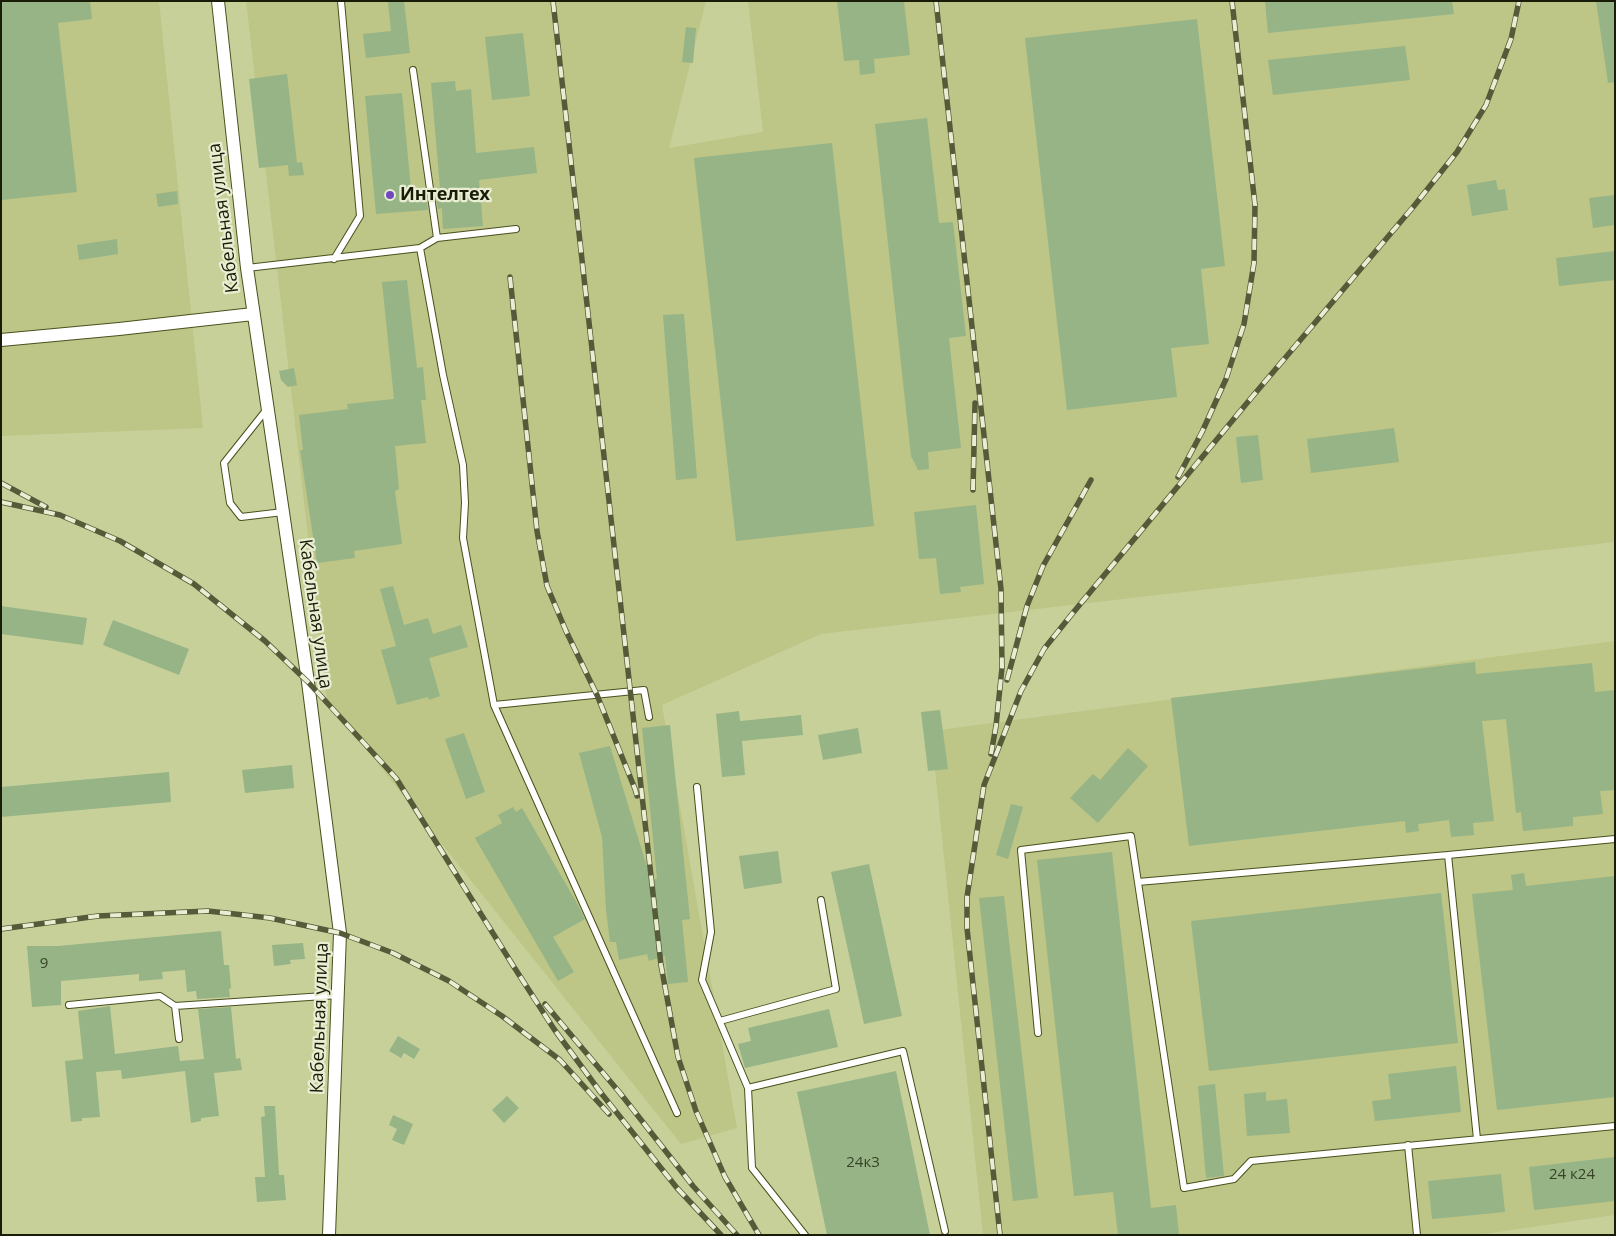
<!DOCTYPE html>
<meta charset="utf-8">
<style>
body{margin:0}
#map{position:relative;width:1616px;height:1236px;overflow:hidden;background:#c8d099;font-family:"Open Sans",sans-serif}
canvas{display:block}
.frame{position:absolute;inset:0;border:2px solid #191c07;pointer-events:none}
</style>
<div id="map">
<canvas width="1616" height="1236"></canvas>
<div class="frame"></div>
</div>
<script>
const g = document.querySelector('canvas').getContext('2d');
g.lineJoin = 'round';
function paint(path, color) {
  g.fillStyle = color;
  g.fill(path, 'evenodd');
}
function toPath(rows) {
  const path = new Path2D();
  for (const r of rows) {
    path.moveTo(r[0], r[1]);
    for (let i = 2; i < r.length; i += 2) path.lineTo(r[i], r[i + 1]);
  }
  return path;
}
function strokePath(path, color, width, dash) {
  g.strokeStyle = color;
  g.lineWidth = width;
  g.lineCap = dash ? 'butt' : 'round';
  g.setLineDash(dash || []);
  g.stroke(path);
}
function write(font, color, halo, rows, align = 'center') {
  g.font = font + ' "Open Sans",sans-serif';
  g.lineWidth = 4.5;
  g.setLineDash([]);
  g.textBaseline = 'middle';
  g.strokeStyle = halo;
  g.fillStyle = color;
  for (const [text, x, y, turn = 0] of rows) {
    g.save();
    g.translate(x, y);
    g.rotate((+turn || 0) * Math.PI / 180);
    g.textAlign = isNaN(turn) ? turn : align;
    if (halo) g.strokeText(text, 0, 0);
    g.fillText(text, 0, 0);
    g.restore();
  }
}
const built = toPath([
 [1,1,159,1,203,428,1,436],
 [246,1,706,1,669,148,763,132,748,1,1615,1,1615,542,821,634,662,705,737,1128,681,1144,327,700],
 [1615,641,1615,1215,1477,1235,983,1235,931,731]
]);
const building = toPath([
 [1,1,90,1,92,19,58,23,77,192,1,200],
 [397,1,404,1,410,53,366,58,363,34,391,31,388,2],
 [837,1,904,1,910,55,874,59,875,73,860,75,859,60,844,61],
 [1265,1,1452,1,1454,14,1268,33],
 [1596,1,1615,1,1615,82,1608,83],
 [1197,19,1225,266,1201,269,1209,344,1171,348,1177,397,1067,410,1025,38],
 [686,27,696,28,693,63,682,62],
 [523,33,530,96,492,100,485,37],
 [1405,46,1410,80,1273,95,1268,60],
 [287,74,297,163,302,162,304,175,289,176,288,165,259,168,249,79],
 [455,81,456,91,471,89,476,153,534,147,537,173,479,180,483,226,443,229,442,208,438,209,435,188,440,188,431,83],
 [402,93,411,190,425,189,428,210,376,214,365,96],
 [927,118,939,223,953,222,966,336,949,338,961,448,928,452,929,469,918,470,911,456,875,124],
 [832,143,874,526,736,541,694,158],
 [1496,180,1498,190,1505,189,1508,210,1472,216,1467,185],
 [177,191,178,204,158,207,156,194],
 [1615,195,1615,225,1593,228,1589,198],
 [117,239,118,254,79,260,77,245],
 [1615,251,1615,280,1559,286,1556,258],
 [407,280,417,368,423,367,426,400,421,400,426,443,395,446,399,489,395,491,402,544,354,551,355,558,317,563,300,450,303,450,299,415,348,409,347,404,394,399,382,282],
 [684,314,697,478,676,480,663,315],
 [294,368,297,385,288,387,281,380,279,371],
 [1394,428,1399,462,1311,473,1307,439],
 [1258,435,1263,480,1241,483,1236,437],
 [976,505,984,584,960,587,961,592,940,594,936,558,919,559,914,512],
 [393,586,404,625,428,618,433,634,461,625,468,647,429,658,440,696,429,700,428,697,397,705,381,650,396,646,380,589],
 [1,606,87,618,83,645,1,634],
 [113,620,189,649,179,675,103,645],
 [1475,662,1476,674,1592,663,1595,692,1615,690,1615,790,1600,791,1603,814,1573,817,1573,826,1523,831,1521,812,1516,813,1506,719,1482,721,1494,821,1473,823,1474,835,1451,837,1449,820,1418,824,1419,831,1406,833,1405,821,1189,846,1171,698],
 [940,710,948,769,928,771,921,712],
 [739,711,740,721,801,715,803,735,742,741,745,775,722,777,716,714],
 [670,725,690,919,682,920,688,982,668,984,665,956,649,961,647,954,619,960,616,942,610,942,606,910,602,837,579,753,610,746,651,880,657,879,642,728],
 [858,728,862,753,823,760,818,735],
 [464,733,485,792,466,799,445,739],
 [1128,748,1148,766,1098,823,1070,798,1093,774,1100,780],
 [292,765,294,788,245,793,242,770],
 [169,772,171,802,1,817,1,787],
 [1011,804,1023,807,1008,859,996,855],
 [513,807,516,812,522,808,578,905,585,919,553,937,574,972,558,981,475,838,502,823,498,815],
 [778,851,782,883,744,889,739,856],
 [1112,852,1151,1208,1176,1205,1179,1235,1118,1235,1113,1192,1074,1196,1037,860],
 [869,864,902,1016,864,1024,831,872],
 [1524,873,1526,886,1615,876,1615,1097,1497,1110,1472,894,1513,890,1511,875],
 [1441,893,1458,1043,1209,1071,1191,921],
 [1004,896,1038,1198,1013,1201,979,898],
 [221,931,224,965,229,965,231,988,229,989,230,997,197,999,196,991,187,992,185,970,162,972,163,979,139,981,139,974,61,981,61,1005,32,1007,27,946,58,946],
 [303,943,305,959,290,960,291,964,274,966,272,945],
 [110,1006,115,1054,178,1046,180,1061,204,1059,198,1009,231,1007,236,1059,240,1058,242,1070,214,1073,219,1116,201,1118,201,1121,191,1123,185,1071,122,1079,121,1070,96,1072,100,1117,82,1118,82,1121,71,1122,65,1061,83,1059,78,1011],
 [829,1009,838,1047,745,1068,738,1044,751,1041,748,1028],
 [398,1036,420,1049,414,1059,404,1053,401,1058,389,1051],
 [1456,1066,1461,1112,1375,1121,1372,1101,1391,1099,1388,1074],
 [896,1071,930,1235,827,1235,797,1092],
 [1215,1084,1224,1176,1206,1178,1198,1086],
 [1266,1092,1266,1101,1287,1099,1290,1133,1247,1136,1244,1094],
 [507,1096,519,1108,504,1123,492,1110],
 [264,1106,275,1106,279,1175,284,1175,286,1200,257,1202,255,1177,265,1177,261,1117,265,1116],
 [393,1115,413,1124,404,1145,392,1140,397,1129,389,1125],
 [1615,1157,1615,1201,1534,1210,1529,1167],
 [1501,1174,1505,1212,1432,1219,1428,1181]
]);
const lane = toPath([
 [413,70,437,238],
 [420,248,443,375,463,465,465,503,463,538,494,705,677,1113],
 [334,259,360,216,341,1],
 [247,268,420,248,437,238,516,229],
 [267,409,224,463,230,503,241,517,283,512],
 [494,705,644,690,649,717],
 [697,787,711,932,702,980,748,1088],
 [1448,855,1615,839],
 [1138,882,1448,855,1477,1139],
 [69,1005,160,996,175,1006,339,995],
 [175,1006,179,1039],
 [720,1021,836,989,821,900],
 [1038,1033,1021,850,1131,836,1184,1188,1234,1179,1251,1161,1615,1126],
 [1408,1145,1417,1235],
 [805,1235,752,1168,748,1088,903,1051,945,1231]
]);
const street = toPath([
 [218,1,247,268,308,682,340,933,329,1235],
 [1,340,119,329,253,314]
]);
const rail = toPath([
 [553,1,661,965,678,1057,696,1111,725,1177,759,1235],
 [936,1,1001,589,1002,668,996,726,991,754],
 [510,277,537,531,547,586,566,631,597,695,635,789,637,796],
 [1178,477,1202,432,1226,379,1244,324,1254,263,1255,205,1232,1],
 [1,483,46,507],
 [973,490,975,403],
 [1,502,60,515,120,541,194,584,265,641,308,682,396,778,514,967,554,1029,601,1093,677,1188,721,1235],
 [1007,680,1027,606,1043,566,1091,480],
 [1,929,98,916,208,911,270,918,340,933,393,953,449,981,502,1016,560,1060,609,1114],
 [545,1004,620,1093,693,1186,737,1235],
 [1000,1235,967,928,967,897,984,785,1021,691,1044,649,1072,614,1252,397,1414,206,1457,152,1486,105,1511,39,1519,1]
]);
const markers = [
 [390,195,5,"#7048c0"]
];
const numberNames = [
 ["9",44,964],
 ["24к3",863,1163],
 ["24 к24",1572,1175]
];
const poiNames = [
 ["Интелтех",400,195]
];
const streetNames = [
 ["Кабельная улица",224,218,-97],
 ["Кабельная улица",315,614,82],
 ["Кабельная улица",320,1018,-88]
];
paint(built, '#bdc587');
paint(building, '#96b486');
strokePath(lane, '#4a501d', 8);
strokePath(street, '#4a501d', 14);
strokePath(lane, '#fff', 6);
strokePath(street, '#fff', 12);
strokePath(rail, '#555a39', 5.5);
strokePath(rail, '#e9edd2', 4, [11]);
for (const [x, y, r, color] of markers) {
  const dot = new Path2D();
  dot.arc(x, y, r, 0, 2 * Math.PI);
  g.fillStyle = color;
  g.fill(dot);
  strokePath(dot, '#e9edd2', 2);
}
write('15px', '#384227', null, numberNames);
write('bold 18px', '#191c07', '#e9edd2', poiNames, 'left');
write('18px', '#191c07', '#e9edd2', streetNames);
</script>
